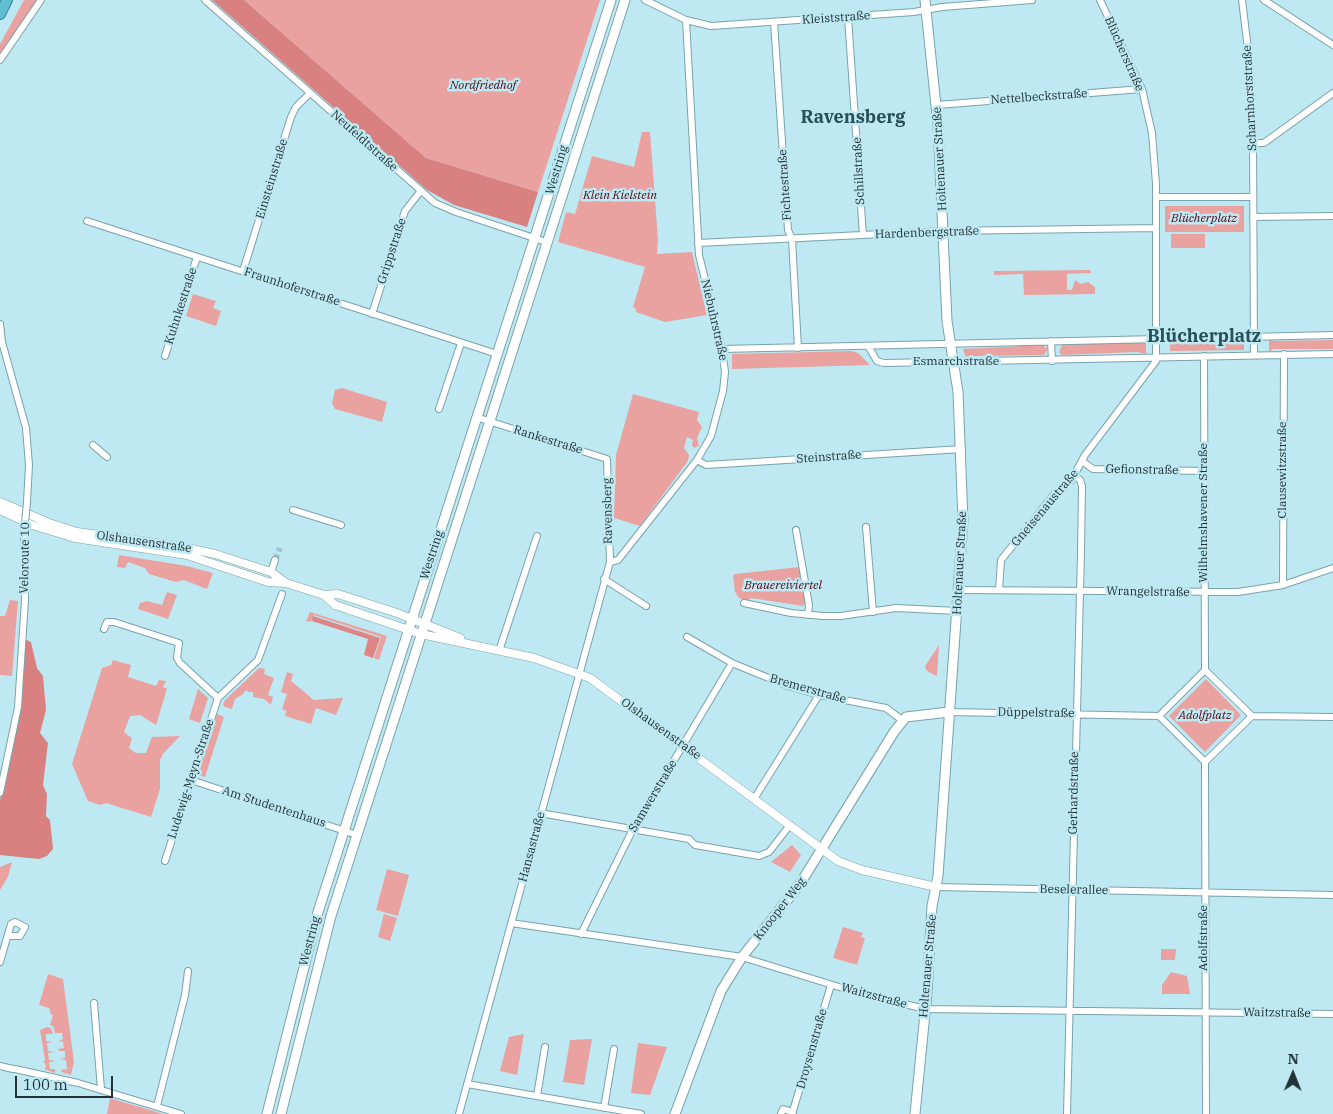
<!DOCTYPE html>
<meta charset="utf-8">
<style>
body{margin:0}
#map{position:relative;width:1333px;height:1114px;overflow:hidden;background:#bee9f3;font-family:"IBM Plex Serif",serif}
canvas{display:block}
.north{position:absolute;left:1268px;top:1049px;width:50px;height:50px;-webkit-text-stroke:4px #bee9f3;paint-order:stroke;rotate:1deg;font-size:14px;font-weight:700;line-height:20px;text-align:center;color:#223337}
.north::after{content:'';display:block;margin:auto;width:18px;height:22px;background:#223337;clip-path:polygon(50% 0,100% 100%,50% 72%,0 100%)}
.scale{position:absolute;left:15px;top:1076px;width:98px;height:22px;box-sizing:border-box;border:2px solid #223337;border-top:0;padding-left:6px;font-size:15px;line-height:18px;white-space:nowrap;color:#223337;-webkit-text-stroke:4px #bee9f3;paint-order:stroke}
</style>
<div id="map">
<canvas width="1333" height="1114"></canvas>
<div class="north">N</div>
<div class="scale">100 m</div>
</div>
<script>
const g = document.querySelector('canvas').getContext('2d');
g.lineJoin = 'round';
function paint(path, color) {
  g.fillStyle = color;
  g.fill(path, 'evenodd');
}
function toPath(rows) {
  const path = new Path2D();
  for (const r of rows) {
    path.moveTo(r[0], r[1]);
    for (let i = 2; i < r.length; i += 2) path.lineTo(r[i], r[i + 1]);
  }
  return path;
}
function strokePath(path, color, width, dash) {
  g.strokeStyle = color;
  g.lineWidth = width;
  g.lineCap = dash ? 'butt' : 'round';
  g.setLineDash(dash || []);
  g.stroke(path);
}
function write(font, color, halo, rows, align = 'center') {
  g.font = font + ' "IBM Plex Serif",serif';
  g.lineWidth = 5;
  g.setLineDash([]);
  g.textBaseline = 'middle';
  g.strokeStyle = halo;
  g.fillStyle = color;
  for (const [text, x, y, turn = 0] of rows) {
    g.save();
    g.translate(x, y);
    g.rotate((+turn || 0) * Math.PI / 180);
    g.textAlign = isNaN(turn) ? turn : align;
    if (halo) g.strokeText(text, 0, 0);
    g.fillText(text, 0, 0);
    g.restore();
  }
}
const green = toPath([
 [24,0,38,0,0,56,0,44],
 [244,0,600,0,538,192,426,158],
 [642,132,650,132,658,240,657,254,692,252,707,315,665,322,636,312,636,309,633,307,645,267,558,242,566,212,575,214,592,156,634,167],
 [1165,206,1244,206,1244,232,1165,232],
 [1171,234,1205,234,1205,248,1171,248],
 [1090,270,1091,273,1067,274,1067,290,1072,290,1075,280,1081,284,1088,282,1095,287,1095,294,1024,295,1023,274,994,275,994,271],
 [193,294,216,301,213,308,221,311,216,326,186,316],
 [1269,338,1274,341,1333,340,1333,349,1273,349,1269,353],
 [1240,339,1244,339,1244,350,1170,351,1170,340,1174,343,1238,341],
 [1139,342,1146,342,1146,354,1137,352,1062,355,1059,352,1062,345],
 [1042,345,1048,349,1044,355,973,356,966,358,963,349],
 [851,351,858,353,870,365,732,369,732,354],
 [342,388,387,402,382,422,335,409,332,403,335,390],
 [633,394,699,412,697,420,702,427,697,438,699,445,695,448,692,446,693,440,687,437,684,448,689,455,688,461,640,526,614,518,616,455],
 [119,555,187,566,213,573,207,589,184,580,176,582,149,574,145,568,128,562,125,568,117,567],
 [800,567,801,592,805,593,806,602,803,606,751,598,748,601,739,598,735,592,733,576,735,574],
 [167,592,177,595,168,619,138,609,140,603,147,601,162,605],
 [10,600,18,601,12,676,0,675,0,616,5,616],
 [310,612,387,636,379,660,374,658,381,637,314,615,311,622,306,621],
 [939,645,937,675,936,676,926,670,925,666],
 [113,660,131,665,128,677,156,686,159,680,166,681,163,687,167,689,156,725,140,715,130,716,124,732,132,738,129,748,136,753,146,753,152,737,180,736,163,754,160,760,160,789,151,817,106,803,100,805,88,801,72,764,102,668,111,665],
 [259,668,265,669,264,674,274,678,268,695,273,697,271,705,264,699,253,697,253,692,248,692,246,690,243,694,235,699,232,709,225,707,223,705,225,700],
 [287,672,293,674,291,681,314,700,343,698,336,715,316,708,311,724,285,716,286,711,282,709,287,694,281,692],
 [1206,679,1241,715,1205,752,1169,716],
 [198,689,208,698,200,723,189,719],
 [217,714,224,717,205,777,197,775],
 [792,845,801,855,790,872,771,862],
 [12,862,8,877,0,890,0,867],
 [387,869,409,875,398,916,376,910],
 [384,914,397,918,390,941,378,937],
 [843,927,863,933,861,937,865,938,857,965,833,958],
 [1161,949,1176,949,1175,960,1161,960],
 [1171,972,1187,976,1190,994,1162,994,1162,985],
 [48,974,63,979,74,1062,71,1075,62,1072,61,1070,67,1069,66,1060,60,1059,65,1058,65,1051,59,1051,58,1049,64,1048,63,1041,58,1042,63,1039,62,1033,55,1033,53,1026,50,1025,53,1015,51,1015,49,1008,39,1005],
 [47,1027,51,1028,53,1034,46,1034,46,1041,53,1042,47,1043,48,1051,55,1052,48,1053,49,1060,56,1061,49,1062,50,1069,55,1069,55,1073,44,1069,46,1067,45,1063,43,1063,45,1060,40,1030],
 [524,1034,517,1075,500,1071,509,1037],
 [592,1039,584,1085,563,1082,570,1040],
 [638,1043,667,1047,650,1095,631,1093],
 [110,1098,163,1114,107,1114]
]);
const forest = toPath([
 [212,0,244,0,426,158,538,192,527,227,454,205,427,190],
 [27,640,31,642,37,668,43,676,46,710,40,733,48,743,43,785,47,794,46,816,50,820,53,849,47,856,39,859,0,855,0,800,18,719,24,642]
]);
const water = toPath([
 [313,616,380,638,373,658,364,655,368,639,312,621]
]);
const minorTunnel = toPath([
 [275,560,280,548]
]);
const minor = toPath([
 [205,0,435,203,456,212,546,242],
 [645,0,686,20,711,26,914,12,942,7,1032,0],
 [1242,0,1250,66,1253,133,1254,355],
 [1264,0,1333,45],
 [848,17,863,235],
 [774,22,788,230,792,239,798,348],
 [0,60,41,0],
 [937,105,1142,89],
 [1253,143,1264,143,1333,93],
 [1156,197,1253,197],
 [1253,217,1333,216],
 [87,221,497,354],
 [698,243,944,231,1156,228],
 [243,271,291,117,296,107,310,93],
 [372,314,405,211,420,192],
 [0,324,2,342,26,428,29,465,27,502],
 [1051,341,1052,361],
 [868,346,877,361,884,363,1333,354],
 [722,349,1333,335],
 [165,356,197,257],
 [1204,356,1205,670],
 [439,409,461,343],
 [476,417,607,459,610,562],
 [93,445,107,457],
 [697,460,706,465,962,449],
 [1082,461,1093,469,1204,471],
 [293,510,341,525],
 [866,527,873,612],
 [796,530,809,605,808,615],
 [610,562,618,560,697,460,711,436,723,391,725,372,722,349,699,255,686,20],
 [271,572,275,560],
 [604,579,646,606],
 [1283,585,1284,354],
 [960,590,1238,592,1283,585,1333,568],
 [999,590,1001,560,1056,492,1071,481,1085,455,1156,361,1156,184,1152,133,1142,89,1100,0],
 [744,603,791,613,823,616,841,616,896,608,957,611],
 [104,629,107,622,114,622,179,643,177,658,180,663,218,698],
 [687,637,732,663,788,686,819,695,886,708,902,720],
 [499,651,537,536],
 [1205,670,1252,716,1205,762,1159,716,1205,670],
 [218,698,258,660,282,594],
 [949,712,1159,716],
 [1252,716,1333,717],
 [1205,762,1206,1114],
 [191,780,357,835],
 [0,793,18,707,25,600,24,533],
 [754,799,819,695],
 [540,813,689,839,695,845,759,856,769,852,790,825],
 [165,861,218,698],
 [936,887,1333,895],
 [511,923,742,957,852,991,925,1009,1333,1014],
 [581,934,633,829,732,663],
 [0,962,11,924,15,922,25,927,20,936,8,936],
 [94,1003,101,1089],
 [0,1066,13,1069],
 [15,1069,78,1083,181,1114],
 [467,1084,641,1114],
 [537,1096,545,1047],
 [157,1106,185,995,188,971],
 [604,1108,614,1049],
 [459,1114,610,562],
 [781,1114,783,1109,793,1112],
 [792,1114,831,985],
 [1067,1114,1081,552,1082,486,1080,480,1074,475]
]);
const tertiary = toPath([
 [0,502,49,523,77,532,178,546,215,554,271,572,286,583],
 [0,510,32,525,75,538,187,555,268,582,286,583,324,595,338,594,397,613,460,638],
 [324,595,335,605,421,634,534,658,590,678,838,861,862,870,936,887]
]);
const secondary = toPath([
 [267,1114,318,912,611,0],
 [281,1114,331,916,625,0],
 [675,1114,721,991,742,957,800,884,894,732,906,717,949,712],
 [915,1114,927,993,932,906,938,876,963,521,958,392,947,321,938,125,925,0]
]);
const trunk = toPath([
 [0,14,7,0]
]);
const minorBridge = toPath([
 [24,533,27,502]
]);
const streetNames = [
 ["Kleiststraße",836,18,-4],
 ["Blücherstraße",1124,54,66],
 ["Nettelbeckstraße",1039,97,-4],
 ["Scharnhorststraße",1250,98,-93],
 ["Neufeldtstraße",364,141,42],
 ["Holtenauer Straße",940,159,-93],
 ["Westring",557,170,-73],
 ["Schillstraße",859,171,-93],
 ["Einsteinstraße",272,179,-73],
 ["Fichtestraße",785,185,-94],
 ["Hardenbergstraße",927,233,-2],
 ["Grippstraße",392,251,-72],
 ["Fraunhoferstraße",292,287,18],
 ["Kuhnkestraße",181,306,-72],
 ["Niebuhrstraße",714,320,77],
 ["Esmarchstraße",956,362],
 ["Rankestraße",548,440,17],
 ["Steinstraße",829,457,-4],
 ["Gefionstraße",1142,470,1],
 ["Clausewitzstraße",1283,470,-90],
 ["Gneisenaustraße",1045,508,-50],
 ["Ravensberg",608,511,-91],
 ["Wilhelmshavener Straße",1204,513,-90],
 ["Olshausenstraße",144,542,8],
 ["Westring",432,555,-72],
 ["Veloroute 10",25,558,-89],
 ["Holtenauer Straße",960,563,-87],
 ["Wrangelstraße",1148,592,1],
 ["Bremerstraße",808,689,16],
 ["Düppelstraße",1036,713,1],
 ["Olshausenstraße",661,729,36],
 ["Ludewig-Meyn-Straße",191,779,-72],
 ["Gerhardstraße",1074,793,-89],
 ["Samwerstraße",653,796,-59],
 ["Am Studentenhaus",274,807,18],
 ["Hansastraße",532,847,-75],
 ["Beselerallee",1074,890,1],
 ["Knooper Weg",780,909,-52],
 ["Adolfstraße",1204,938,-90],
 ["Westring",310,941,-75],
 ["Holtenauer Straße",928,966,-85],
 ["Waitzstraße",874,996,15],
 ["Waitzstraße",1277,1013,1],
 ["Droysenstraße",812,1049,-74]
];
const parkNames = [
 ["Nordfriedhof",483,86],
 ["Klein Kielstein",620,196],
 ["Blücherplatz",1204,219],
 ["Brauereiviertel",783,586],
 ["Adolfplatz",1205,716]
];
const districtNames = [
 ["Ravensberg",853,118],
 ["Blücherplatz",1204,337]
];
paint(green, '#eaa2a0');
paint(forest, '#d98181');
paint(water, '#de8686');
strokePath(minorTunnel, '#9fc5cd', 6, [6, 3]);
strokePath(minor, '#79a2ab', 8);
strokePath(tertiary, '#79a2ab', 9);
strokePath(secondary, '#79a2ab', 11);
strokePath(trunk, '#308395', 12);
strokePath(minor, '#fff', 6);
strokePath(tertiary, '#fff', 8);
strokePath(secondary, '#fff', 9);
strokePath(trunk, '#60bed2', 10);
strokePath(minorBridge, '#79a2ab', 8, []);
strokePath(minorBridge, '#fff', 6);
write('12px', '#223337', '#bee9f3', streetNames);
write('italic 12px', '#570612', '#bee9f3', parkNames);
write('bold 18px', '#294f58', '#bee9f3', districtNames);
</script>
